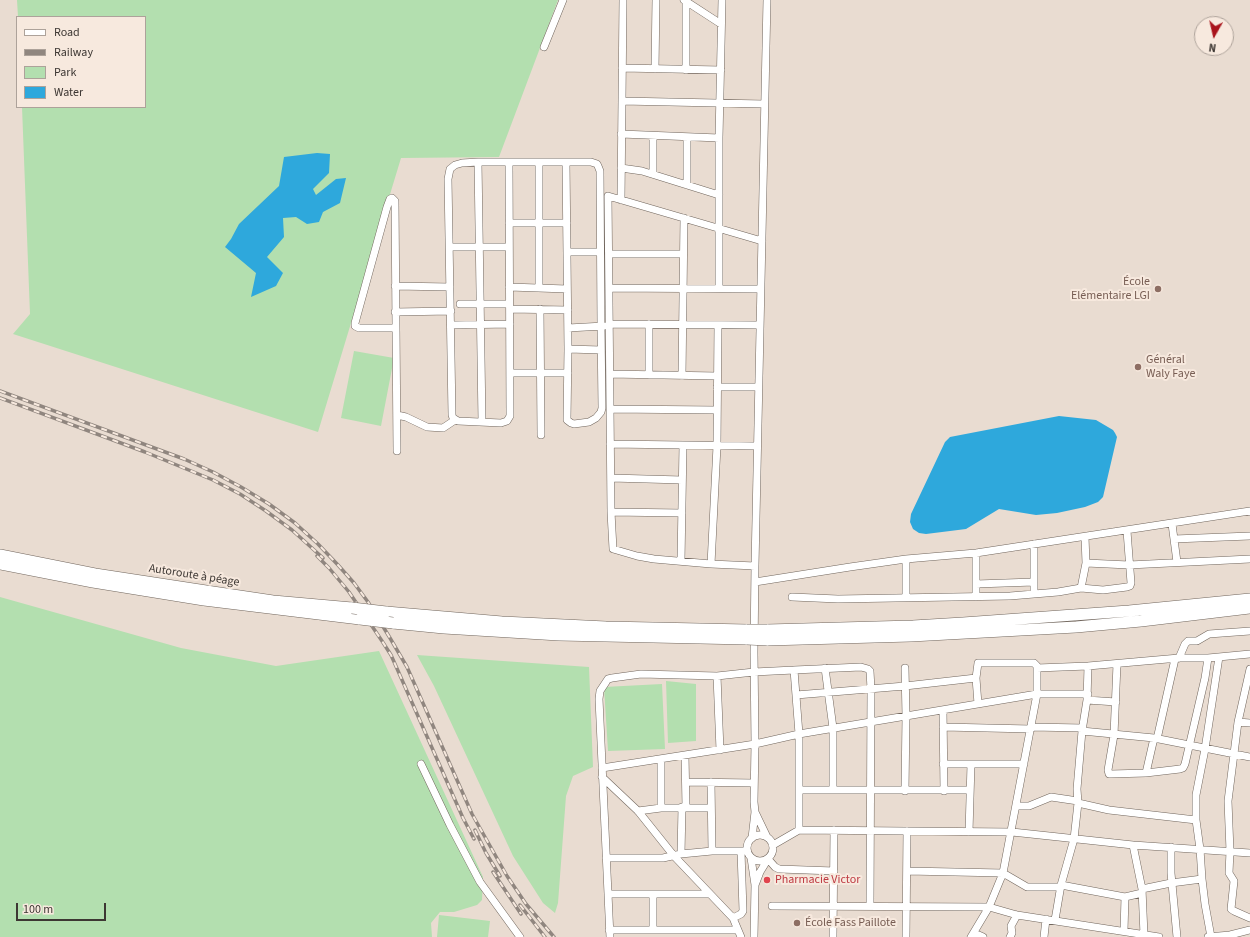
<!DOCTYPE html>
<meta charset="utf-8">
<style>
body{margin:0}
#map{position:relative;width:1250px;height:937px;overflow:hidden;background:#e9dcd1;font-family:"Source Sans 3",sans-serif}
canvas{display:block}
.legend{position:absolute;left:16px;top:16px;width:130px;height:92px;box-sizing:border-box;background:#f7e9de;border:1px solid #ada29a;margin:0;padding:5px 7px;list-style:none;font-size:12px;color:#3d3733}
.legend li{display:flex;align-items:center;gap:8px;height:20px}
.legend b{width:20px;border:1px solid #ada29a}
.north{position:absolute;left:1194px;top:16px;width:40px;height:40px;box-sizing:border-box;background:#f7e9de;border:1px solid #ada29a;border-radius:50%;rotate:188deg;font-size:11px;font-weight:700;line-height:16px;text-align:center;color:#3d3733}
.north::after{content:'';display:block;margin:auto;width:14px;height:18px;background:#a9141c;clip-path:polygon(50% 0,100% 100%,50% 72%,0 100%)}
.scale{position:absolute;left:16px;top:903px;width:90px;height:18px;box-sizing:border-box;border:2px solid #3d3733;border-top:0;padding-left:5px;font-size:12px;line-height:14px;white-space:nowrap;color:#3d3733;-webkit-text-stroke:3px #f7e9de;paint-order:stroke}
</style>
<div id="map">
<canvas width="1250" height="937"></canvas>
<ul class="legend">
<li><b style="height:5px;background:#fff"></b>Road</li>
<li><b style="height:5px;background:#90867f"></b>Railway</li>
<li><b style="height:11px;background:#b3dfaf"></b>Park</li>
<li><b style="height:11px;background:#2ea8dc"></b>Water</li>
</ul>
<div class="north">N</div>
<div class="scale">100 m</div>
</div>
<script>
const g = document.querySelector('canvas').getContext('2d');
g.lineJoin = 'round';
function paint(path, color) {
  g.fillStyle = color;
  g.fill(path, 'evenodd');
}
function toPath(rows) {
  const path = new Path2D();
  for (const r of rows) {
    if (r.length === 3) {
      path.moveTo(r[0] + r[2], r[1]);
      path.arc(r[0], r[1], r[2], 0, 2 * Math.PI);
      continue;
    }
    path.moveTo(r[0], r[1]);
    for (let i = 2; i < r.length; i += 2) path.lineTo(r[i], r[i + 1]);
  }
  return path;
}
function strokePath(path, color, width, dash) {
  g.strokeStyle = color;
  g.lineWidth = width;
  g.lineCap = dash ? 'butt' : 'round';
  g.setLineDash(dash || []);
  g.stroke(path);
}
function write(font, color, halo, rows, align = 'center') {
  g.font = font + ' "Source Sans 3",sans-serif';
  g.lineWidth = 4;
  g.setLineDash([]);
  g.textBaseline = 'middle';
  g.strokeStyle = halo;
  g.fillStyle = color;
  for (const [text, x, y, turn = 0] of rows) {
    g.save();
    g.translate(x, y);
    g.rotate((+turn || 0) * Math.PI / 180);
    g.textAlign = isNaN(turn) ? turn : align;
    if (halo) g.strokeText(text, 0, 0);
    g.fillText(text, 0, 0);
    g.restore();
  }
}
const green = toPath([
 [17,0,558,0,499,157,401,158,318,432,13,334,30,314,22,107,145,107,145,17,18,17],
 [354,351,394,358,381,426,341,418],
 [0,597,181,648,276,666,379,651,483,877,482,900,477,905,454,912,440,912,431,923,432,937,0,937],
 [417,655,589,667,593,767,573,776,566,796,558,903,555,913,543,903,513,856,434,686],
 [666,681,696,684,696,741,668,743],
 [662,684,665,749,608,751,604,687],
 [439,915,490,921,488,937,437,937]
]);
const water = toPath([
 [317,153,330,154,329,173,313,189,316,195,336,179,346,178,340,203,323,212,319,222,307,224,296,217,283,218,284,237,267,257,283,273,276,286,251,297,256,273,225,247,231,239,239,224,279,186,284,157],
 [1059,416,1096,420,1113,430,1115,433,1117,437,1103,497,1098,502,1085,507,1057,513,1036,515,999,509,966,529,926,534,919,533,913,529,910,522,911,514,945,442,950,437]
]);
const minor = toPath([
 [684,0,721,24],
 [544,47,563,0],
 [622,68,721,70],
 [655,69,656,0],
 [686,70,686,2],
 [622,101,764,104],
 [621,134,719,138],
 [478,162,482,422],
 [509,162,510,416,507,421,501,423,458,421,453,418,452,415,448,179,450,169,455,165,462,163,478,162,591,162,597,164,598,166,600,171,601,326,602,408,601,412,596,418,589,422,574,424,571,423,567,420,568,349,566,162],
 [621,168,642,171,719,195],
 [653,174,653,136],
 [687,185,687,137],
 [621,200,623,0],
 [509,223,567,223],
 [450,247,509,247],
 [567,252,600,252],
 [609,254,683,254],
 [395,286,450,287],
 [509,287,567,289],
 [539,288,539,162],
 [609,288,760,289],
 [719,288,719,138,722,0],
 [460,304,509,304],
 [510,309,568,310],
 [540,309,541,435],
 [395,312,451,311],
 [609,324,759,325],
 [451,325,510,324],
 [395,328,359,328,355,326,355,323,387,207,390,199,392,198,395,201,397,451],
 [568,328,604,326],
 [568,349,601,350],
 [510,373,568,373],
 [610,374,717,376],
 [649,375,649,324],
 [682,376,684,218],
 [717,387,758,387],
 [610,409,717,410],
 [397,415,406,417,427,427,443,428,455,420],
 [610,444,757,446],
 [611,478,682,480],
 [611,512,682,513],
 [1172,524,1177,562],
 [1174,539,1250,536],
 [976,553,976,597],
 [906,559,906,598],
 [681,561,683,445],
 [1086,563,1129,565,1250,559],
 [711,564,717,446,718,325],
 [755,566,711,564,654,559,637,556,613,549,611,512,608,196,762,241],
 [755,582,850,567,906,559,976,553,1250,511,1250,512],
 [976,584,1034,582],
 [1081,588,1086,563,1085,537],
 [1034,594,1034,544],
 [792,597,838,599,1010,596,1058,592,1081,588,1103,590,1127,587,1130,586,1131,583,1127,531],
 [1179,658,1185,644,1188,641,1197,641,1209,634,1250,631],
 [1117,664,1114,735,1108,770,1109,774,1111,774,1146,773,1180,769,1183,768,1185,764,1205,678,1208,658],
 [825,668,833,728,833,790],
 [1037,668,1088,666,1179,658,1208,658,1250,654],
 [1250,669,1238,722,1228,801,1230,851,1229,873,1234,881,1231,909,1234,911,1250,918],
 [794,670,799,734,799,830],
 [717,676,720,750],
 [796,695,905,686,976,678],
 [1087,700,1116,702],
 [943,710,944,791],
 [1238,722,1250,723],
 [943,727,1031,729],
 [1031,727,1083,728],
 [1082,731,1154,738,1250,757],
 [1157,739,1175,659],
 [685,755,686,807],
 [421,764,450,825,480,882,520,937],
 [943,764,1024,764],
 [602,768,755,744,799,734,1037,694,1088,694],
 [1146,773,1154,738],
 [602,777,638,811,674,856,733,918,741,937],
 [686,782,754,783],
 [711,782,712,851],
 [799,790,970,790],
 [905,791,906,716,905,668],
 [1078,803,1109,810,1196,820],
 [1017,806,1029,806,1051,797,1078,801],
 [661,808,661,759],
 [638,811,661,808,711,808],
 [755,812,767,837],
 [969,832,971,764],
 [760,848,13],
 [752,838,755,812,754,802,755,744,754,652,755,566,767,0],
 [773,845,799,830,1012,832,1133,845,1250,853],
 [1133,845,1142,889,1171,883,1202,879],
 [1171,847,1171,873,1177,937],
 [681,854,682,807],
 [606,858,663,858,681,854,712,851,747,851],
 [751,858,755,885,754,937],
 [907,871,1003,873,1027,887,1061,887],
 [755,885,760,872,768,859,775,867,779,869,834,871],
 [1061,885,1125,897,1124,931],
 [1142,889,1144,935],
 [608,894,710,894],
 [1125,897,1142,893],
 [772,906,989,907,1017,915,1159,937],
 [733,918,741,914,743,911,741,851],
 [1055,920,1061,885,1074,839,1078,803,1077,789,1082,731,1087,700,1088,666],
 [609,930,738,930],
 [653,930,653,894],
 [974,933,983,937],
 [610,937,599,699,600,691,608,679,612,678,641,674,717,676,754,672,794,670,861,667,868,669,870,671,871,689,870,906],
 [833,937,834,830],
 [906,937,907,831],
 [971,937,989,907,1003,873,1037,694,1037,666,1034,663,978,663,976,678,978,704],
 [1010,937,1012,933,1011,926,1017,915],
 [1044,937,1046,919],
 [1208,937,1230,935,1250,930],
 [1211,937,1205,904,1202,879,1200,849,1196,820,1196,795,1205,749,1219,657]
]);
const highway = toPath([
 [0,555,95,574,206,591,273,601,352,608],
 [0,564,93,582,204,600,360,619],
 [386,612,502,622,606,627,747,630],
 [393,623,444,628,559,635,747,639],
 [767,630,913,626,963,623,1129,611,1250,599],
 [767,640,911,636,1076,627,1141,621,1250,608]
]);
const rail = toPath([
 [0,391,184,459,213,472,241,487,269,504,295,523,318,544,338,565,354,583,368,602,390,638,407,667,472,814,507,876,526,904,554,937],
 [0,398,145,452,213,480,240,494,266,511,292,530,323,558],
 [317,556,329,568,349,592,382,641,391,655,463,818,474,839],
 [475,830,486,853,500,876],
 [493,872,521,914],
 [520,905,545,937]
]);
const highwayBridge = toPath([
 [352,608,386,612],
 [360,619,393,623],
 [747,630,767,630],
 [747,639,767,640]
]);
const markers = [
 [1158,289,4,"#8d6e63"],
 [1138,367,4,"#8d6e63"],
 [767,880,4,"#e0444e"],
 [797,923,4,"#8d6e63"]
];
const educationNames = [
 ["École",1150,282,"right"],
 ["Elémentaire LGI",1150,296,"right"],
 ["Général",1146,360],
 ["Waly Faye",1146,374],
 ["École Fass Paillote",805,923]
];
const streetNames = [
 ["Autoroute à péage",194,576,9]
];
const healthNames = [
 ["Pharmacie Victor",775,880]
];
paint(green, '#b3dfaf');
paint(water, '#2ea8dc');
strokePath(minor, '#71665d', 8);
strokePath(highway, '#71665d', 12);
strokePath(minor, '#fff', 7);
strokePath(highway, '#fff', 11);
strokePath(rail, '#90867f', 3.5);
strokePath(rail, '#f7e9de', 2, [6]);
strokePath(highwayBridge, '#71665d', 12, []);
strokePath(highwayBridge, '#fff', 11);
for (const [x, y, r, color] of markers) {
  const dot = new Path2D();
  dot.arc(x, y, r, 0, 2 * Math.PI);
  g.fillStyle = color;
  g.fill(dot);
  strokePath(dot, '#f7e9de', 1.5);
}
write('12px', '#785e54', '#f7e9de', educationNames, 'left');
write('12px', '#3d3733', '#f7e9de', streetNames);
write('12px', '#be3a42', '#f7e9de', healthNames, 'left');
</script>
